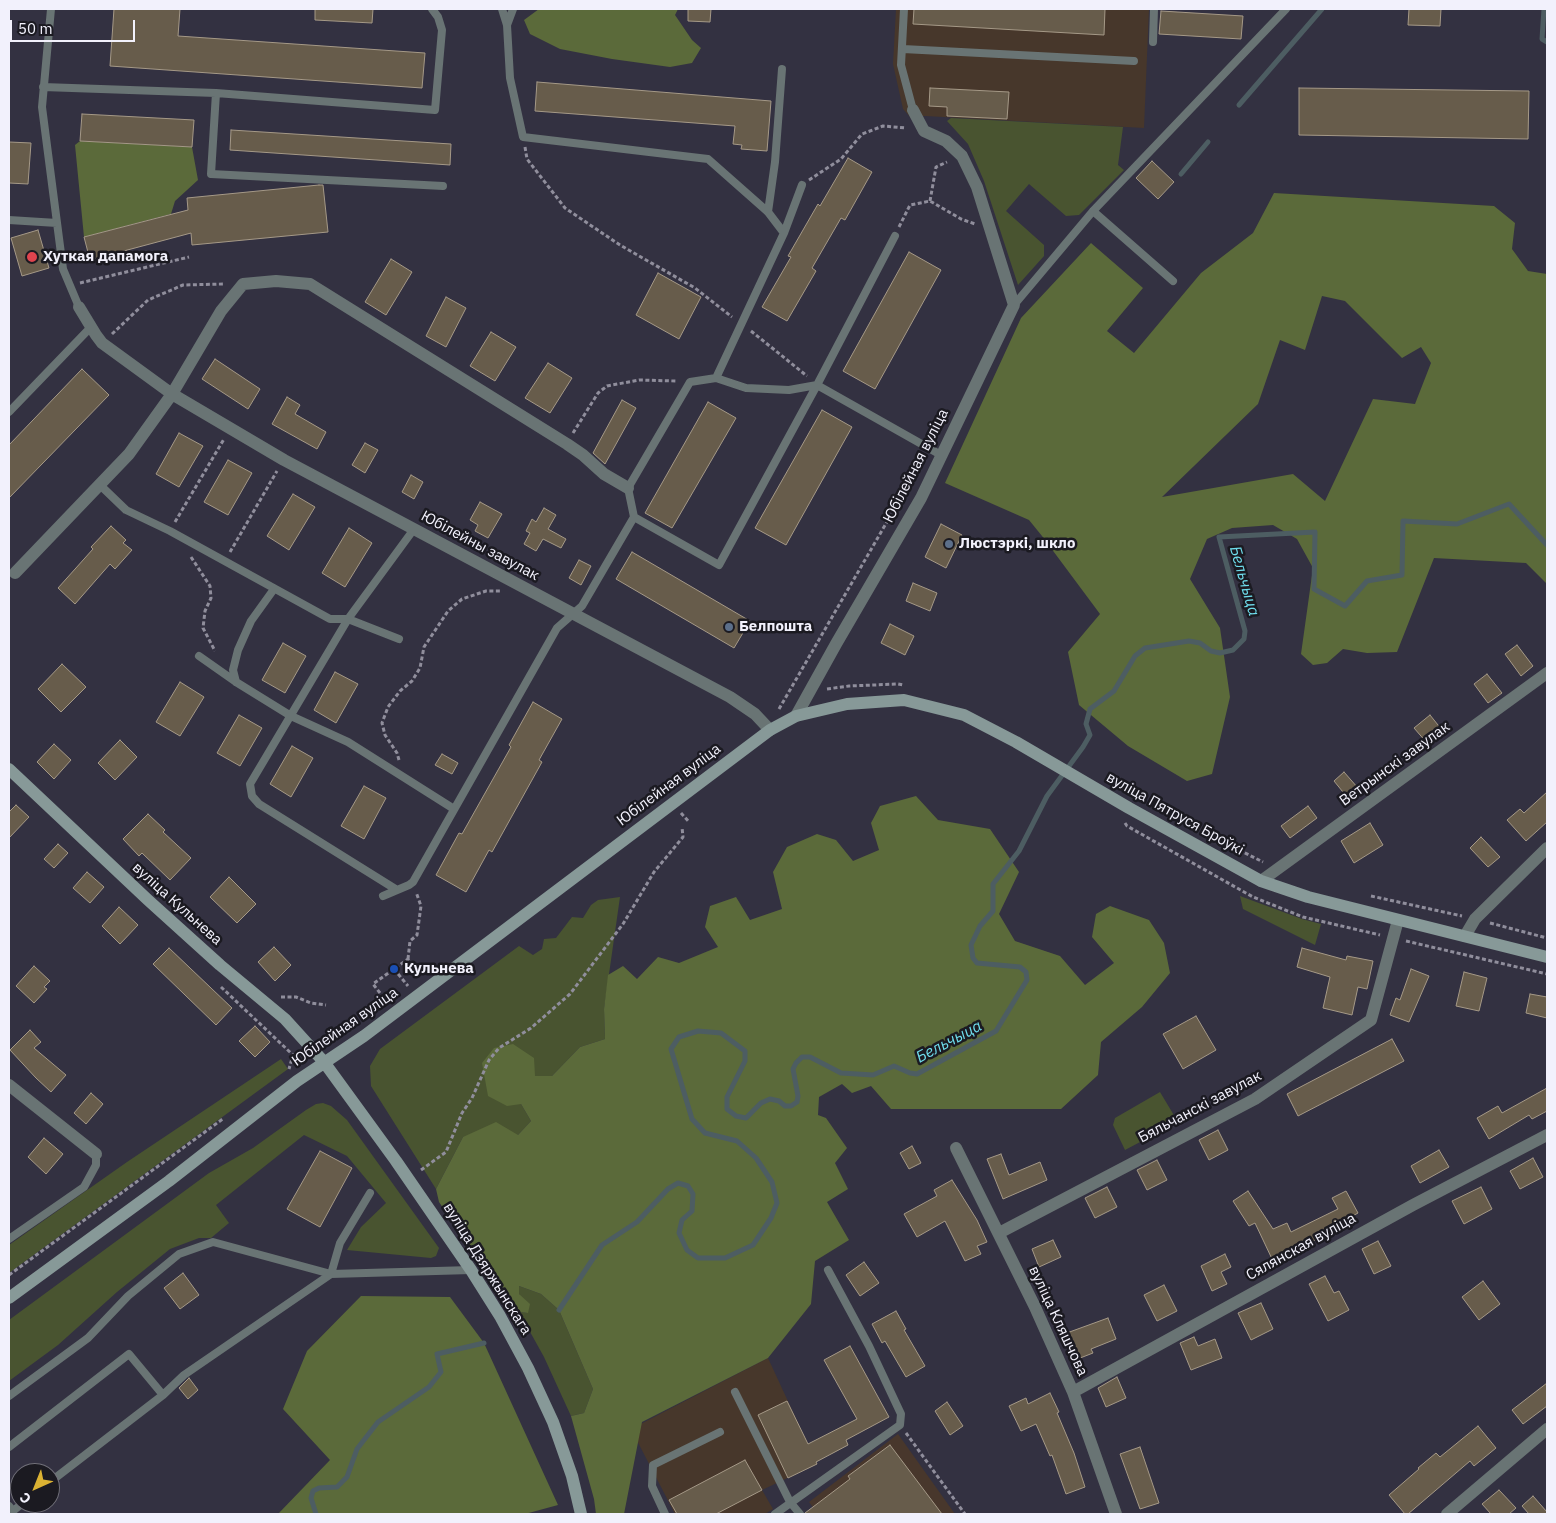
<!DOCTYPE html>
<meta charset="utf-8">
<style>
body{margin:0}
#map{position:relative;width:1556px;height:1523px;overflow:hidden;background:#333141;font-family:"IBM Plex Sans",sans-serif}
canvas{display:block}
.frame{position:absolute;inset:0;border:10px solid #f2f1fc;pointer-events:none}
.north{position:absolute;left:10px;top:1463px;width:50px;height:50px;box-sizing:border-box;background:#1b1a21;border:1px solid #717079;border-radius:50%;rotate:224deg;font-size:14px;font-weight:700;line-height:20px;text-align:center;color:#f2f1fc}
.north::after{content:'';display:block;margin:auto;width:18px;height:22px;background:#dbb233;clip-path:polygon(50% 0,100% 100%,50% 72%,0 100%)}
.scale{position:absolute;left:10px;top:20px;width:125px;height:22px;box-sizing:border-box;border:2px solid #f2f1fc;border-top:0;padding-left:6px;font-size:15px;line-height:18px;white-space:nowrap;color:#f2f1fc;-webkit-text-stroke:4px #1b1a21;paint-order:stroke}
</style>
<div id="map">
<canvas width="1556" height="1523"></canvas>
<div class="frame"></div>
<div class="north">С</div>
<div class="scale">50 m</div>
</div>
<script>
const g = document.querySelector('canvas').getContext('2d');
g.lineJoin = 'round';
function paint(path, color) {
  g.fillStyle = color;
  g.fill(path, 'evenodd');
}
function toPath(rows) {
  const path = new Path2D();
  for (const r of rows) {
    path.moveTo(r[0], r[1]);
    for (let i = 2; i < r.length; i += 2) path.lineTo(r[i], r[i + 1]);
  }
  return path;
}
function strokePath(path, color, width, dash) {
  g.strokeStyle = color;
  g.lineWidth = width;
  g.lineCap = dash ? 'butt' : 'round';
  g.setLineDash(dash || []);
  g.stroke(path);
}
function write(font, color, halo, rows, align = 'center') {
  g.font = font + ' "IBM Plex Sans",sans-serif';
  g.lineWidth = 5;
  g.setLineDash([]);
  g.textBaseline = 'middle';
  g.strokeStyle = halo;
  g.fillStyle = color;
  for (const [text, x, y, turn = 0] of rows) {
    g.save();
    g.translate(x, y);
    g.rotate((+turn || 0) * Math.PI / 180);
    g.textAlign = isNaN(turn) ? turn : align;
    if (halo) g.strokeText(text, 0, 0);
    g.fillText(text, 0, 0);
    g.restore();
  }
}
const commercial = toPath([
 [896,9,1149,9,1144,128,925,116,911,118,903,109,893,64],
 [768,1358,817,1464,762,1490,773,1509,765,1514,675,1514,631,1429]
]);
const industrial = toPath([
 [898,1434,955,1514,818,1514,809,1502]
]);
const green = toPath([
 [951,118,1123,127,1118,165,1124,170,1079,215,1066,216,1029,184,1006,211,1044,245,1044,256,1018,285,984,181,968,144,947,121],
 [1240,896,1302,919,1321,924,1315,945,1243,909],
 [620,897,604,1009,605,1039,580,1047,552,1076,534,1076,521,1104,531,1121,518,1135,463,1137,436,1189,371,1086,370,1066,380,1049,519,946,533,955,542,949,544,939,556,938,572,917,583,918,591,905,598,900],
 [281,1059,288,1069,9,1273,9,1245,127,1162],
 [1160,1092,1178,1122,1125,1150,1113,1125,1115,1118],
 [323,1103,331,1106,347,1120,439,1248,436,1256,431,1258,347,1250,361,1227,386,1203,347,1156,304,1135,216,1205,229,1223,211,1238,199,1238,170,1249,117,1292,58,1345,9,1381,9,1320,209,1173,253,1148,306,1110,316,1104],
 [519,1286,541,1294,559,1310,593,1389,584,1413,571,1416,544,1357,519,1312,528,1313,519,1294]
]);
const forest = toPath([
 [539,9,678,9,675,15,692,40,701,48,692,63,670,67,612,59,560,49,530,34,524,20],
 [80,141,192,147,198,180,175,201,171,214,84,237,75,145],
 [1274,193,1494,206,1515,223,1512,249,1528,271,1547,274,1547,584,1526,563,1434,558,1397,652,1367,653,1343,649,1327,663,1313,665,1301,654,1313,568,1297,539,1273,525,1232,528,1207,539,1190,579,1220,628,1230,697,1212,774,1187,781,1128,746,1079,705,1068,652,1100,614,1042,536,1029,520,945,483,1021,318,1091,243,1143,288,1107,331,1134,353,1201,273,1253,233],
 [1322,296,1345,301,1402,358,1421,347,1431,363,1415,404,1373,399,1325,501,1293,474,1162,497,1258,404,1280,340,1305,350],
 [916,796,938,820,990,829,1019,872,999,914,1015,941,1060,956,1085,985,1114,963,1092,937,1096,914,1110,906,1149,920,1164,943,1170,973,1142,1007,1101,1042,1098,1075,1061,1109,891,1109,871,1086,852,1093,842,1084,819,1097,818,1115,826,1118,847,1148,835,1163,848,1189,827,1202,849,1240,815,1261,811,1304,768,1358,642,1422,624,1514,596,1514,594,1499,571,1416,584,1413,593,1389,559,1310,541,1294,519,1286,519,1294,530,1304,528,1313,519,1312,505,1289,489,1275,439,1202,436,1189,463,1137,496,1122,518,1135,531,1121,521,1104,507,1106,488,1096,482,1063,494,1048,513,1044,534,1058,535,1076,552,1076,580,1047,605,1039,604,1009,608,975,623,966,637,979,658,957,679,963,718,947,705,927,710,906,736,897,750,920,782,909,773,872,787,847,817,834,836,840,853,861,879,850,871,823,880,806],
 [361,1296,450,1297,484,1343,558,1505,525,1514,278,1514,330,1460,283,1409,307,1351]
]);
const stream = toPath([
 [1544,9,1542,39,1547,42],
 [1239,105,1322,9],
 [1181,174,1208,142],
 [559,1310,602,1245,637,1222,668,1189,678,1183,688,1186,693,1194,692,1211,682,1220,679,1233,687,1250,698,1258,725,1258,753,1245,771,1218,777,1203,772,1182,756,1158,737,1141,705,1133,692,1119,671,1049,679,1037,698,1031,721,1033,745,1051,745,1061,727,1097,727,1109,736,1116,746,1118,761,1103,770,1099,779,1101,785,1106,791,1106,797,1102,798,1096,793,1069,796,1063,802,1057,810,1057,841,1073,873,1075,894,1066,910,1073,917,1074,996,1031,1027,980,1026,972,1020,967,977,963,973,958,971,945,980,926,993,911,993,884,1019,851,1047,796,1083,747,1090,735,1086,724,1090,709,1114,691,1135,656,1145,648,1189,641,1200,643,1211,651,1220,653,1233,650,1244,639,1245,631,1219,537,1315,532,1314,589,1345,606,1367,581,1402,575,1403,521,1457,524,1509,504,1547,545],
 [316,1514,311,1498,313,1491,319,1488,337,1487,347,1477,357,1449,378,1422,429,1387,441,1372,437,1354,484,1343]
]);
const building = toPath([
 [114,9,180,9,178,36,425,53,422,88,110,66,114,9],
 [315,9,373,9,372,23,315,20,315,9],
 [688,9,711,9,710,22,688,21,688,9],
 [914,9,1105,9,1104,35,913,24,914,9],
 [1409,9,1441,9,1440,26,1408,25,1409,9],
 [1161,11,1243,16,1241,39,1159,34,1161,11],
 [537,82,771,101,767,151,741,149,742,145,733,144,735,126,535,111,537,82],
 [930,88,1009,92,1007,119,947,116,947,107,929,106,930,88],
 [1299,88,1529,91,1528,139,1299,135,1299,88],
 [82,114,194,120,192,147,80,141,82,114],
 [231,130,451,144,450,165,230,150,231,130],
 [9,142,31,143,28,184,9,183,9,142],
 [848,158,872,172,845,220,841,218,812,268,816,271,787,321,762,307,791,257,788,256,818,204,820,206,848,158],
 [1152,161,1174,182,1158,199,1136,178,1152,161],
 [319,185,323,185,328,232,192,245,191,233,90,260,84,237,188,210,187,198,319,185],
 [38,230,49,268,22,276,11,238,38,230],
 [909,252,941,270,875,389,843,371,909,252],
 [391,259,412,272,386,315,365,302,391,259],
 [658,273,701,297,679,339,636,315,658,273],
 [446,297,466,308,446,347,426,336,446,297],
 [491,332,516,347,495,381,470,366,491,332],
 [215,359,260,389,248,409,202,379,215,359],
 [548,363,572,378,550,413,525,398,548,363],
 [82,369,109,395,9,498,9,445,82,369],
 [287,397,300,405,295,414,326,432,317,449,272,424,287,397],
 [622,400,636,408,605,464,593,453,622,400],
 [708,402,736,418,672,528,645,513,708,402],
 [822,410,852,427,786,545,755,528,822,410],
 [179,433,203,446,179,487,156,474,179,433],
 [365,443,378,450,365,473,352,465,365,443],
 [228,460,252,473,228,515,204,502,228,460],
 [411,475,423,482,414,499,402,492,411,475],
 [293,494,315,507,289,550,267,536,293,494],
 [480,502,502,514,488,538,475,531,478,525,470,520,480,502],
 [544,508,556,515,548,529,566,539,561,548,543,539,536,551,524,544,530,533,526,531,532,519,536,522,544,508],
 [941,524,962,535,946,568,925,557,941,524],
 [111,526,126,540,123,543,132,550,115,569,110,564,75,604,58,588,93,549,91,547,111,526],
 [349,528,372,543,345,587,322,573,349,528],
 [632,552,750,621,734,648,616,579,632,552],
 [579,560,591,566,581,585,569,578,579,560],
 [913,583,937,593,930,611,906,601,913,583],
 [890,624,914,636,905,655,881,643,890,624],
 [283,643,306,656,285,693,262,680,283,643],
 [1517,645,1533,666,1521,676,1505,654,1517,645],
 [62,664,86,687,61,712,38,689,62,664],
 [335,672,358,684,336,723,314,710,335,672],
 [1487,674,1502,693,1488,703,1474,684,1487,674],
 [180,682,204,697,180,736,156,722,180,682],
 [533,702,562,719,539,760,542,762,492,852,489,850,466,892,436,875,459,833,462,834,511,747,509,745,533,702],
 [239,715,262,728,240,766,217,753,239,715],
 [1430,715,1442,730,1427,743,1414,728,1430,715],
 [120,740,137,757,115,780,98,763,120,740],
 [54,744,71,760,54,779,37,762,54,744],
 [292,746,313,758,291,797,270,784,292,746],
 [442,754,458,763,452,774,435,765,442,754],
 [1344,772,1358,788,1347,797,1334,781,1344,772],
 [364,786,386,798,364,839,341,826,364,786],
 [1547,792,1547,822,1526,841,1507,820,1520,809,1524,813,1547,792],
 [16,805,29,817,9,838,9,812,16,805],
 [1308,806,1317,818,1290,838,1281,826,1308,806],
 [148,814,165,830,163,832,191,858,170,880,142,853,139,856,123,839,148,814],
 [1370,823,1383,845,1354,863,1341,841,1370,823],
 [1481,837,1500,857,1488,867,1470,848,1481,837],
 [58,844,68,853,54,868,44,859,58,844],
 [87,872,104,887,90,903,73,888,87,872],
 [229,877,256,904,237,923,210,897,229,877],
 [119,907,138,925,120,944,102,926,119,907],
 [274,947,291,965,275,981,258,962,274,947],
 [169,948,232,1008,216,1025,153,964,169,948],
 [1302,948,1346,960,1347,956,1373,961,1367,989,1358,987,1352,1015,1323,1008,1330,977,1297,967,1302,948],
 [34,966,50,981,44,987,47,989,34,1003,16,986,34,966],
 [1411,969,1429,976,1409,1022,1390,1015,1396,998,1400,1000,1411,969],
 [1464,972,1487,978,1479,1011,1456,1006,1464,972],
 [1530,994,1547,997,1547,1018,1526,1013,1530,994],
 [1196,1016,1216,1050,1183,1069,1163,1034,1196,1016],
 [255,1026,270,1042,255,1057,239,1041,255,1026],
 [30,1030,41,1042,34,1048,66,1075,51,1092,36,1078,10,1050,30,1030],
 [1392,1039,1404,1061,1298,1116,1287,1094,1392,1039],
 [1547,1088,1547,1111,1532,1119,1529,1115,1489,1139,1477,1118,1498,1106,1502,1113,1547,1088],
 [91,1093,103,1104,86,1124,74,1113,91,1093],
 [1218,1130,1228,1150,1209,1160,1199,1140,1218,1130],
 [44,1138,63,1154,46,1174,28,1157,44,1138],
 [912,1146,921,1163,909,1169,900,1153,912,1146],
 [1439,1150,1449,1167,1420,1183,1411,1166,1439,1150],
 [320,1151,352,1168,320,1227,287,1209,320,1151],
 [1001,1154,1009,1175,1040,1162,1047,1180,1003,1199,987,1159,1001,1154],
 [1533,1158,1543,1177,1520,1189,1510,1171,1533,1158],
 [1157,1160,1167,1180,1147,1190,1137,1170,1157,1160],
 [952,1180,977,1220,987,1242,977,1246,981,1254,965,1261,945,1221,917,1237,904,1214,937,1196,934,1190,952,1180],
 [1107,1187,1117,1207,1095,1218,1085,1198,1107,1187],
 [1481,1187,1492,1209,1464,1224,1452,1201,1481,1187],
 [1248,1191,1273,1229,1287,1223,1291,1232,1338,1209,1332,1198,1346,1191,1358,1213,1333,1227,1335,1230,1273,1261,1255,1223,1249,1226,1233,1201,1248,1191],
 [1053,1240,1061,1257,1039,1267,1032,1249,1053,1240],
 [1378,1241,1391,1266,1374,1274,1362,1249,1378,1241],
 [1225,1254,1231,1267,1221,1272,1227,1284,1212,1291,1201,1266,1225,1254],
 [864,1262,879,1283,860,1296,846,1275,864,1262],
 [183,1273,199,1295,180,1309,164,1288,183,1273],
 [1325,1276,1334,1293,1339,1291,1349,1310,1328,1321,1309,1284,1325,1276],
 [1483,1281,1500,1304,1479,1320,1462,1297,1483,1281],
 [1164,1285,1177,1311,1157,1321,1144,1295,1164,1285],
 [1261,1303,1273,1329,1251,1340,1238,1313,1261,1303],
 [896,1311,906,1329,904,1330,925,1366,906,1377,885,1341,882,1343,872,1324,896,1311],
 [1108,1318,1116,1339,1091,1349,1093,1353,1075,1360,1064,1334,1108,1318],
 [1194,1337,1198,1346,1215,1339,1222,1358,1191,1370,1180,1343,1194,1337],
 [850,1346,889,1417,846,1440,848,1445,816,1462,817,1464,788,1478,758,1415,787,1401,808,1444,857,1419,824,1360,850,1346],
 [1117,1377,1126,1398,1106,1407,1098,1388,1117,1377],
 [189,1378,198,1390,188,1399,179,1388,189,1378],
 [1547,1383,1547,1406,1523,1424,1512,1410,1547,1383],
 [1050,1393,1059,1412,1057,1413,1074,1453,1085,1487,1066,1494,1052,1455,1050,1456,1036,1424,1021,1431,1009,1406,1026,1398,1028,1404,1050,1393],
 [947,1402,963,1426,950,1435,935,1411,947,1402],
 [1478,1426,1496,1448,1474,1466,1470,1461,1408,1514,1405,1514,1389,1495,1419,1469,1418,1468,1436,1453,1440,1457,1478,1426],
 [890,1445,942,1514,806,1514,805,1513,850,1479,848,1476,890,1445],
 [1140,1447,1159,1503,1140,1509,1120,1454,1140,1447],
 [745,1460,762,1490,716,1514,677,1514,669,1500,745,1460],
 [1499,1490,1516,1508,1509,1514,1491,1514,1482,1504,1499,1490],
 [1533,1496,1547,1512,1547,1514,1529,1514,1522,1506,1533,1496]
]);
const path = toPath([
 [525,147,527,159,565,208,620,245,695,288,732,317],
 [809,180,841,159,862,134,883,126,906,128],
 [930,201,936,167,947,162],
 [899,227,910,205,930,201,961,219,975,224],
 [80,283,189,257],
 [751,331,807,376],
 [112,334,148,300,183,285,224,284],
 [573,433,598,393,607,386,639,380,676,381],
 [175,522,224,439],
 [230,552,277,471],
 [191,557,210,586,211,598,205,611,203,628,215,651],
 [827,689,849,686,898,684,903,685],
 [779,709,914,475],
 [399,760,397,753,385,735,382,723,388,707,400,691,412,681,420,668,424,647,448,611,462,599,486,591,500,591],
 [681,813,689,822],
 [1125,823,1127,826,1253,897,1303,917,1380,935],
 [1239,850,1263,862],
 [1371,896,1462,916],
 [1490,923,1547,938],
 [1406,941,1547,974],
 [408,959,410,941,417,935,421,906,416,892],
 [394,969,408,986],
 [221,987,293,1055,289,1069],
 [380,993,373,984,408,959,415,967],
 [281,997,296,997,311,1003,326,1005],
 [421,1170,446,1152,462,1113,472,1098,489,1060,499,1048,531,1028,570,994,623,924,654,872,683,837,682,827],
 [9,1275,224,1118],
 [906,1433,965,1514]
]);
const lane = toPath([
 [51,9,42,107,63,269,79,307],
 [502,9,507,25,510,78,523,137,708,159,768,212,784,233],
 [904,9,901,65,913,110],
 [507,25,513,9],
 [1153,42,1154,9],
 [903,49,1134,61],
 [43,87,216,93,435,110,442,30,438,17,432,9],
 [216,93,211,174,443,186],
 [1093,211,1173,281],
 [768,212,775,162,782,69],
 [9,220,57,223],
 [1014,305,1093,211,1286,9],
 [716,378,746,388,789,390,817,385,941,455],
 [9,412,91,327],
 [100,485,126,510,170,531,330,619,348,619,399,639],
 [634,517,628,488,690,382,716,378,784,233,802,185],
 [199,656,236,682,291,716,348,742,454,809],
 [236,682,233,670,238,650,251,621,274,589],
 [397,890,259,804,252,796,250,784,348,619,414,529],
 [383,896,409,885,413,882,557,628,582,606,634,517,719,565,817,385,895,236],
 [9,1239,84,1187,96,1165,96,1154],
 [735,1392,790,1502,800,1514],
 [9,1396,88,1338,128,1296,179,1254,213,1242,331,1274,471,1270],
 [9,1447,129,1354,163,1395],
 [50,1482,163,1395,184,1375,331,1274,340,1243,370,1193],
 [9,1506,13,1511,23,1503],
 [665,1514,652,1486,653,1465,720,1432],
 [775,1514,900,1425,901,1414,869,1346,828,1270]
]);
const street = toPath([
 [79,307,96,335,102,343,172,394,284,460,730,697,755,714,770,730],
 [15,573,129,454,172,394,221,311,243,284,276,281,310,284,567,444,583,455,604,474,628,488],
 [796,716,836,644,921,498,1014,305,977,187,962,156,946,141,924,131,913,110],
 [1261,881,1547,673],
 [1465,936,1475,919,1547,848],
 [9,1085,96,1154],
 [956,1148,1035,1307,1073,1392,1116,1514],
 [999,1233,1255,1099,1371,1020,1398,920],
 [1073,1392,1413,1205,1547,1135],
 [1447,1514,1547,1429]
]);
const secondary = toPath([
 [9,769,148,900,220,965,285,1019,324,1062,396,1161,471,1270,500,1316,528,1368,553,1422,572,1476,581,1514],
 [9,1298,169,1181,297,1081,364,1036,770,730,796,716,847,704,904,700,964,715,1016,742,1129,808,1261,881,1308,897,1547,957]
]);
const markers = [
 [32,257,6,"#e0444e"],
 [949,544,5,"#5c6f8a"],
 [729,627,5,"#5c6f8a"],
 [394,969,5,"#1a4fb4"]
];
const poiNames = [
 ["Хуткая дапамога",43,257],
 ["Люстэркі, шкло",959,544],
 ["Белпошта",739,627],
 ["Кульнева",404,969]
];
const streetNames = [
 ["Юбілейная вуліца",916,466,-63],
 ["Юбілейны завулак",480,546,28],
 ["Ветрынскі завулак",1395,764,-36],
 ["Юбілейная вуліца",669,785,-37],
 ["вуліца Пятруся Броўкі",1175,814,29],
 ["вуліца Кульнева",177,904,42],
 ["Юбілейная вуліца",345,1027,-35],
 ["Бяльчанскі завулак",1200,1107,-28],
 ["Сялянская вуліца",1301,1247,-29],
 ["вуліца Дзяржынскага",487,1269,58],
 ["вуліца Кляшчова",1058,1321,65]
];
const waterNames = [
 ["Бельчыца",1244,581,74],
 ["Бельчыца",949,1042,-28]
];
paint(commercial, '#47372b');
paint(industrial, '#48372c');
paint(green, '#495430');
paint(forest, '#5b6a3a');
strokePath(stream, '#4d5d62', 5);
paint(building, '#675c4b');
strokePath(building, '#a59987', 1);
strokePath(path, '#908e9c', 3, [4, 2.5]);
strokePath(lane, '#697474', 8);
strokePath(street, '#697474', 12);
strokePath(secondary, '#879998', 12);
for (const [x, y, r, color] of markers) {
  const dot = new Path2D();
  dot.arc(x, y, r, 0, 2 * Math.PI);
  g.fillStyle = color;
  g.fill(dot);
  strokePath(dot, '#1b1a21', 2);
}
write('bold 15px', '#f2f1fc', '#1b1a21', poiNames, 'left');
write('15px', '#f2f1fc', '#1b1a21', streetNames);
write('italic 16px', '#6fddec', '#1b1a21', waterNames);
</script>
